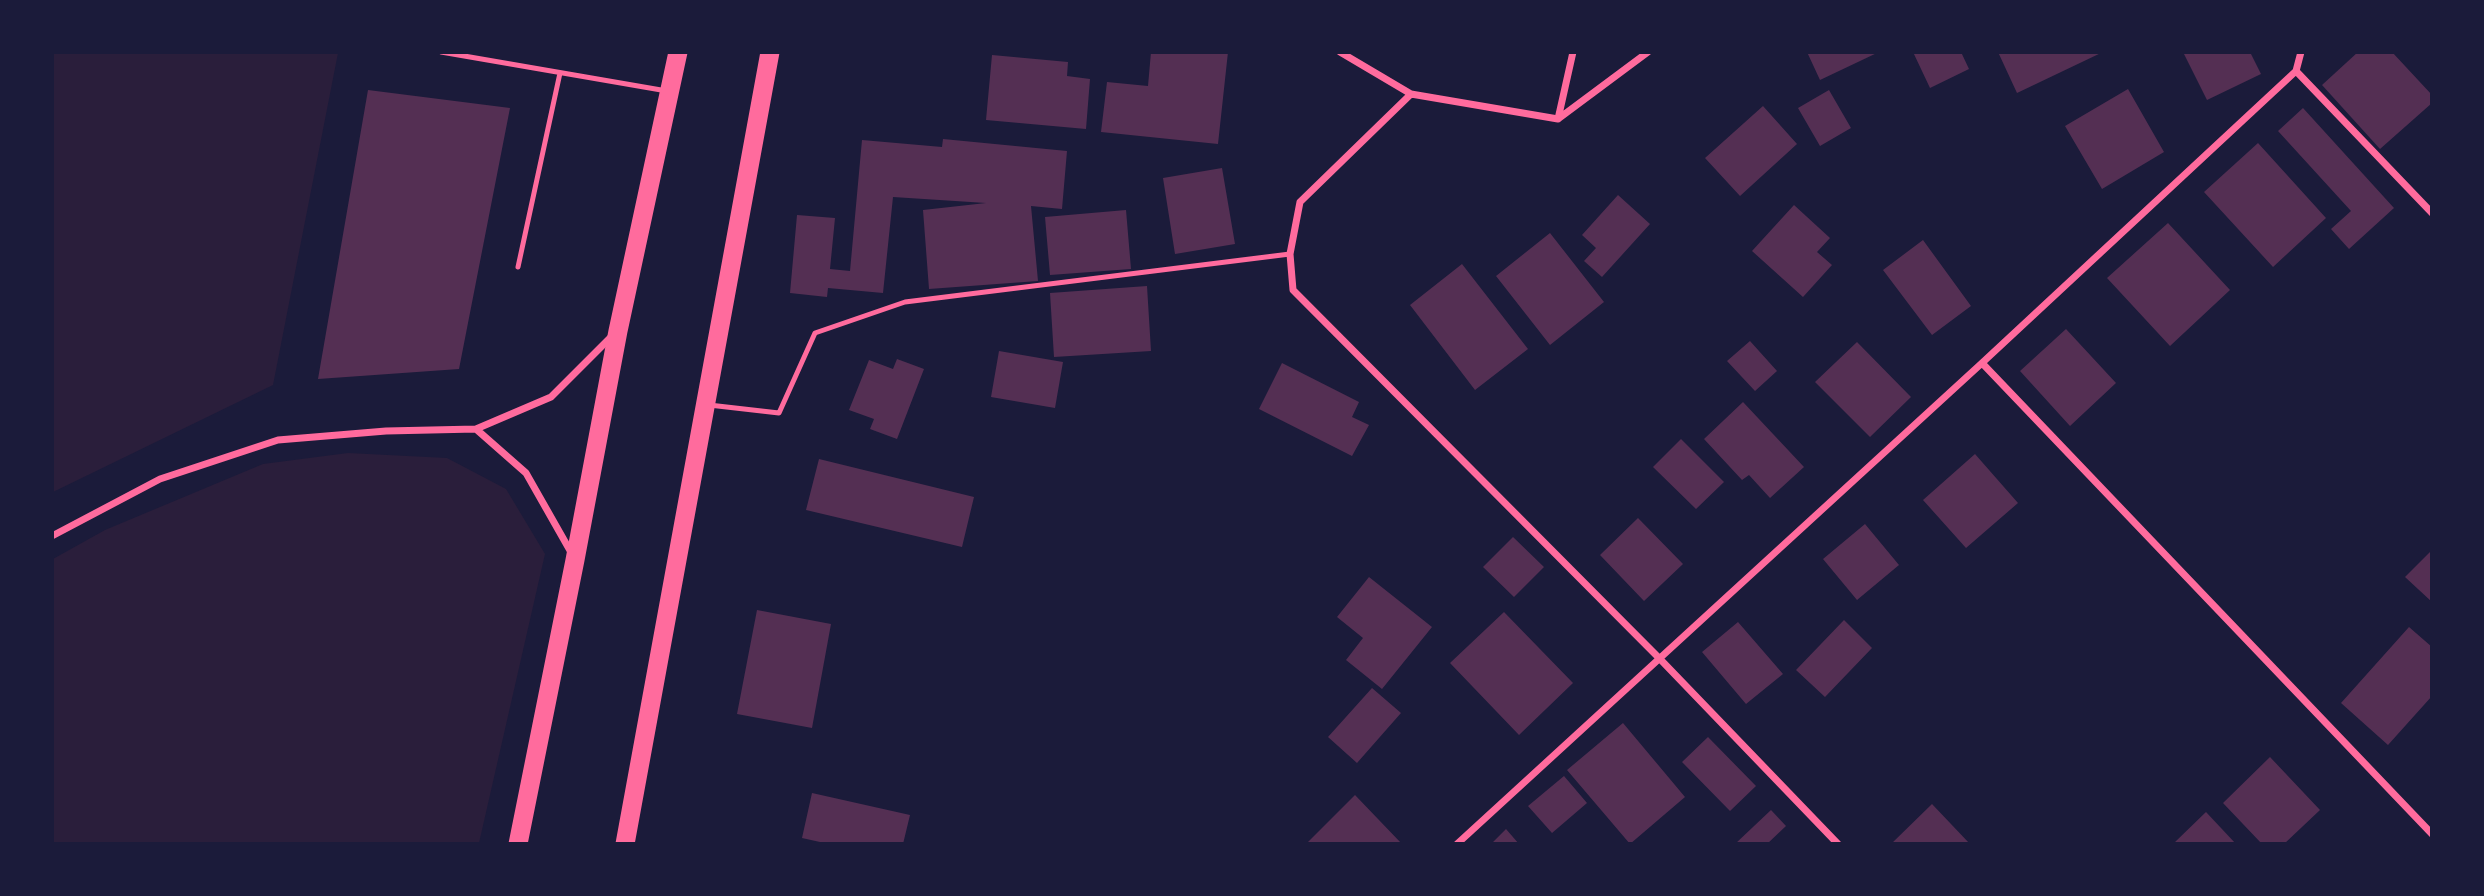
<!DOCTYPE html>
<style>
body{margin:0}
#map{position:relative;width:2484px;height:896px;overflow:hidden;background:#1b1b3a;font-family:"Source Serif 4",serif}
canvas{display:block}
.frame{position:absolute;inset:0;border:54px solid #1b1b3a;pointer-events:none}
</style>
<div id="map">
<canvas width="2484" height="896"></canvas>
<div class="frame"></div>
</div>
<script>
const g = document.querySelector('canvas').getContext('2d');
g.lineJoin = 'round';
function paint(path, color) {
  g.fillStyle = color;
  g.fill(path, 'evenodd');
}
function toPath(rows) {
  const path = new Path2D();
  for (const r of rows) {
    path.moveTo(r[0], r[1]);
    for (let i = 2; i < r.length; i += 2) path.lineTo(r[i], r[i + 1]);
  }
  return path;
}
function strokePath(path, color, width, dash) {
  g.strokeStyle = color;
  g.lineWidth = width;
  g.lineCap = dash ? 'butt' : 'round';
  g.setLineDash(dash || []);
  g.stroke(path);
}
const green = toPath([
 [53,52,338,53,273,385,53,492],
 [348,453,447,458,506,489,545,554,479,843,53,842,53,559,105,530,263,464]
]);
const building = toPath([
 [1151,52,1228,52,1218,144,1101,132,1107,82,1148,86],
 [1807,52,1879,52,1820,80],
 [1913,52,1961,52,1969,69,1930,88],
 [1998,52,2103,52,2017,93],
 [2183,52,2250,52,2261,74,2207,100],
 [2358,52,2392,52,2432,95,2432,103,2380,149,2322,85],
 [992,55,1068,62,1067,76,1090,79,1086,129,986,120],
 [2128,89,2164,152,2102,189,2065,126],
 [368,90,510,108,459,369,318,379],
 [1829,90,1851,128,1820,146,1798,108],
 [1763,106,1797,144,1740,196,1705,158],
 [2303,108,2394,208,2349,249,2331,229,2351,211,2278,131],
 [943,139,1067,151,1062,209,1031,206,1038,281,929,289,923,210,986,203,893,197,883,293,828,288,827,297,790,293,797,215,835,218,830,269,850,271,862,140,942,147],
 [2258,143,2326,218,2273,267,2204,192],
 [1222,168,1235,244,1175,254,1163,178],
 [1618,195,1650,224,1602,277,1584,261,1596,248,1582,235],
 [1794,205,1830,238,1817,252,1832,265,1803,297,1752,251],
 [1126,210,1131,269,1050,275,1045,217],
 [2168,223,2230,290,2170,346,2107,278],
 [1550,233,1604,302,1550,345,1496,276],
 [1923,240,1971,306,1932,335,1883,270],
 [1462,264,1528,349,1475,390,1410,305],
 [1147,286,1151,351,1054,357,1050,293],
 [2066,329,2116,383,2070,426,2020,371],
 [1750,341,1777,371,1755,391,1727,361],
 [1857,342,1911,397,1870,437,1815,382],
 [999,351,1063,362,1055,408,991,397],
 [897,359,924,369,897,439,870,429,874,419,849,410,869,360,893,369],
 [1282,363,1359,402,1352,417,1369,425,1352,456,1259,409],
 [1743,402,1804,467,1770,498,1749,475,1742,480,1704,439],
 [1681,439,1724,482,1696,509,1653,467],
 [1975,454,2018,503,1966,548,1923,500],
 [819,459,974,497,962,547,806,510],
 [1638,518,1683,564,1644,601,1600,555],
 [1865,524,1899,565,1857,600,1823,559],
 [1513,537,1544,567,1514,597,1483,567],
 [2432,550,2432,602,2405,577],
 [1369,577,1432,627,1382,689,1346,660,1363,638,1337,617],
 [757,610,831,624,812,728,737,714],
 [1504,612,1573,683,1519,735,1450,663],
 [1844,620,1872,648,1825,697,1796,670],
 [1738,622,1783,674,1746,704,1702,652],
 [2409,627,2432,647,2432,696,2388,745,2341,703],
 [1372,688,1401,713,1357,763,1328,737],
 [1623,723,1685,797,1630,844,1567,770],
 [1708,737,1756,786,1730,811,1682,762],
 [2270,757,2320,810,2284,844,2262,844,2223,803],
 [1564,776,1587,803,1552,833,1528,806],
 [812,793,910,815,903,844,829,844,802,838],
 [1355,795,1402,844,1306,844],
 [1932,804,1970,844,1891,844],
 [1771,810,1786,826,1767,844,1735,844],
 [2206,812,2236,844,2177,844,2175,842],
 [1506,829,1519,844,1491,844]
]);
const service = toPath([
 [441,52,667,91],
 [518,267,560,73],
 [709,405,779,413,815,333,905,302,1290,254]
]);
const minor = toPath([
 [1340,52,1411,94,1558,119,1648,52],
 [2296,71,2432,213],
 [1411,94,1300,202,1290,254,1293,290,1660,659,1838,844],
 [1558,119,1573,52],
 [1982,363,2432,834],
 [52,536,160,479,278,440,386,431,476,429],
 [572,554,526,473,476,429,551,397,612,336],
 [1457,844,1982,363,2296,71,2301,52]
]);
const trunk = toPath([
 [518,844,575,560,618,331,678,52],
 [625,844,770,52]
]);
paint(green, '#2a1e3b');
paint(building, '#542f53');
strokePath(service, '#ff6b9d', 5);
strokePath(minor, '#ff6b9d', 7);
strokePath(trunk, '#ff6b9d', 19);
</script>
